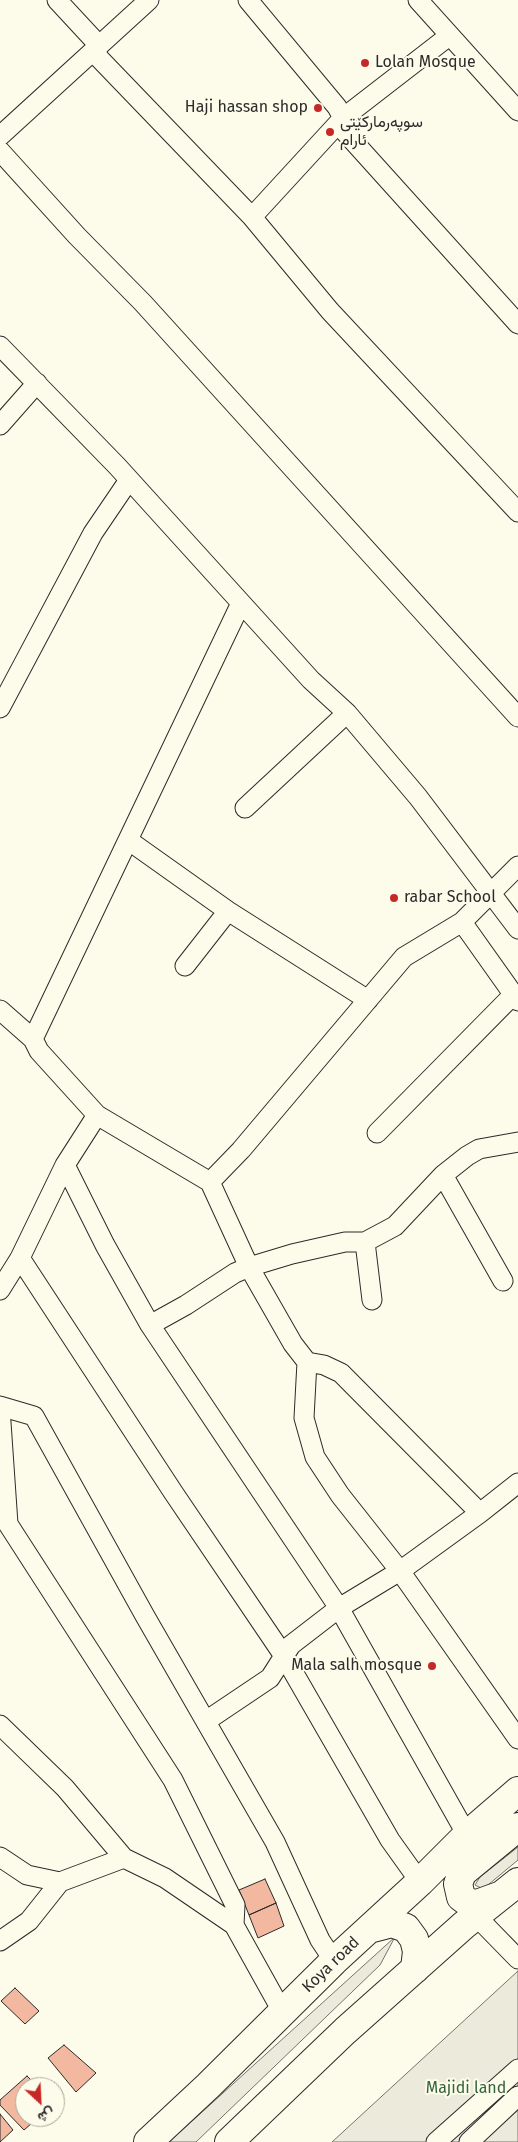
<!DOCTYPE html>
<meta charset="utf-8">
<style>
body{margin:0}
#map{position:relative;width:518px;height:2142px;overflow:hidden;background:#fdfbea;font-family:"Fira Sans",Vazirmatn,sans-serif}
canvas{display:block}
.north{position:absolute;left:15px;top:2077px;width:50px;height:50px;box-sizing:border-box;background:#fdfbea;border:1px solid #a9a89e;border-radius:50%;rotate:155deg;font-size:14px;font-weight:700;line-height:20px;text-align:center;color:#2b2b2b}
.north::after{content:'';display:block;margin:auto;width:18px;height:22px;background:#c62828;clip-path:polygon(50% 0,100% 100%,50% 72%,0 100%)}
</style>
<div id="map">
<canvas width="518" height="2142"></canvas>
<div class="north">ش</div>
</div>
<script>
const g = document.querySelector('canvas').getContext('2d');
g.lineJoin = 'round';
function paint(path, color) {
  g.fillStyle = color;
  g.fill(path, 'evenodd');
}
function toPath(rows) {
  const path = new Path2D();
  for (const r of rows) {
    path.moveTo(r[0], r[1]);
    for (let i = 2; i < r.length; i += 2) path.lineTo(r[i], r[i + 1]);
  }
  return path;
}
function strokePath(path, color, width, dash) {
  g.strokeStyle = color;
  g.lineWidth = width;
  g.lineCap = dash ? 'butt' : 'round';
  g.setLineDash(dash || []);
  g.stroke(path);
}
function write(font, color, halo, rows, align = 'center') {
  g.font = font + ' "Fira Sans",Vazirmatn,sans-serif';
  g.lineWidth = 4;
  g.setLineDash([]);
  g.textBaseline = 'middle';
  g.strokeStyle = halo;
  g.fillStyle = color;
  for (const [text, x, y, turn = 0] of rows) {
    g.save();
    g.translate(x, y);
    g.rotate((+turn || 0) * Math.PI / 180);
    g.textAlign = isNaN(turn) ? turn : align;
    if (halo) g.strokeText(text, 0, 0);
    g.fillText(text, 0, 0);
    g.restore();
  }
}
const green = toPath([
 [518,1847,518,1860,483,1889,475,1885,480,1877,518,1847],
 [395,1937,380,1965,196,2142,169,2142,395,1937],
 [518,1971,518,2142,332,2142,518,1971]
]);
const building = toPath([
 [265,1879,276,1903,249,1915,239,1890,265,1879],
 [276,1903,284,1926,258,1938,249,1915,276,1903],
 [15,1988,39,2011,25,2024,1,2001,15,1988],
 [64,2045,96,2073,76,2092,48,2058,64,2045],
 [27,2076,38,2087,25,2087,25,2117,39,2117,24,2130,0,2105,0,2100,27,2076],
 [0,2114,13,2130,0,2142,0,2114]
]);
const minor = toPath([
 [57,0,95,41,98,57,252,217,330,311,518,512],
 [248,0,337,107,343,118,344,131,518,324],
 [418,0,518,111],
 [0,136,149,0],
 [0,151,77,236,143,303,518,717],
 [252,217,343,118,449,36],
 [0,346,117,466,311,680,347,713,418,797,518,929],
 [0,425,37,383],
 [0,708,93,533,129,480],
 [245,808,347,713],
 [128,840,228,911,368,1000],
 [462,922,518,1001],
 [185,966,228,911],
 [0,1010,33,1039,39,1051,97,1115,210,1182,249,1267,293,1344,307,1362,324,1365,341,1373,480,1513,518,1483],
 [33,1039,241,603],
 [377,1133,513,995],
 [65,1165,105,1245,150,1325,339,1608,467,1835],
 [443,1175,503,1281],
 [210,1182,241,1150,404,957,462,922,518,866],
 [20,1258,173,1492,284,1656,390,1840,420,1882],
 [0,1290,20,1258,65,1165,97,1115],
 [372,1300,365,1242,395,1226,443,1175,467,1156,479,1149,518,1142],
 [150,1325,186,1305,235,1273,249,1267,292,1254,345,1242,365,1242],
 [307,1362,304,1418,315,1457,340,1495,400,1571,518,1739],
 [0,1406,34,1416,145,1616,275,1842,320,1940,334,1961],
 [0,1408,8,1524,173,1780,235,1905,234,1925,283,2013],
 [206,1721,270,1678,291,1645,339,1608,400,1571,480,1513],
 [0,1725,65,1788,124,1858,165,1878,234,1925],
 [0,1857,27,1875,60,1882],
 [476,1916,518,1959],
 [0,1941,29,1921,60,1882,124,1858],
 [436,2142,518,2069],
 [469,2142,518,2096]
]);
const highway = toPath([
 [499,1896,477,1904,469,1903,461,1897,458,1884,462,1873,518,1827],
 [369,1929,392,1923,406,1928,414,1939,417,1951,415,1969],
 [148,2142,208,2086,334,1961,420,1882,467,1835,518,1791],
 [229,2142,345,2031,464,1925,518,1882]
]);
const markers = [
 [365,63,5,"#c62828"],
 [318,108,5,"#c62828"],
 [330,132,5,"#c62828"],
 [394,898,5,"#c62828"],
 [432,1666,5,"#c62828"]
];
const poiNames = [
 ["Lolan Mosque",375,63],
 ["Haji hassan shop",308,108,"right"],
 ["سوپەرمارکێتی",340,123],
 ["ئارام",340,141],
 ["rabar School",404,898],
 ["Mala salh mosque",422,1666,"right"]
];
const streetNames = [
 ["Koya road",331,1965,-44]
];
const parkNames = [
 ["Majidi land",466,2089]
];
paint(green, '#ecebdb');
strokePath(green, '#74746e', 1);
paint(building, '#f2b8a0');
strokePath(building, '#2b2b2b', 1);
strokePath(minor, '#2b2b2b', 21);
strokePath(highway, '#2b2b2b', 30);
strokePath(minor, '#fdfbea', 19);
strokePath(highway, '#fdfbea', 28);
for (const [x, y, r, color] of markers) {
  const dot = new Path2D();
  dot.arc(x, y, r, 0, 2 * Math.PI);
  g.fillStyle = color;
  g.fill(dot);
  strokePath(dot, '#fdfbea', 2);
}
write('16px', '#2b2b2b', '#fdfbea', poiNames, 'left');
write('16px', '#2b2b2b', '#fdfbea', streetNames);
write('16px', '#34623c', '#fdfbea', parkNames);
</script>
